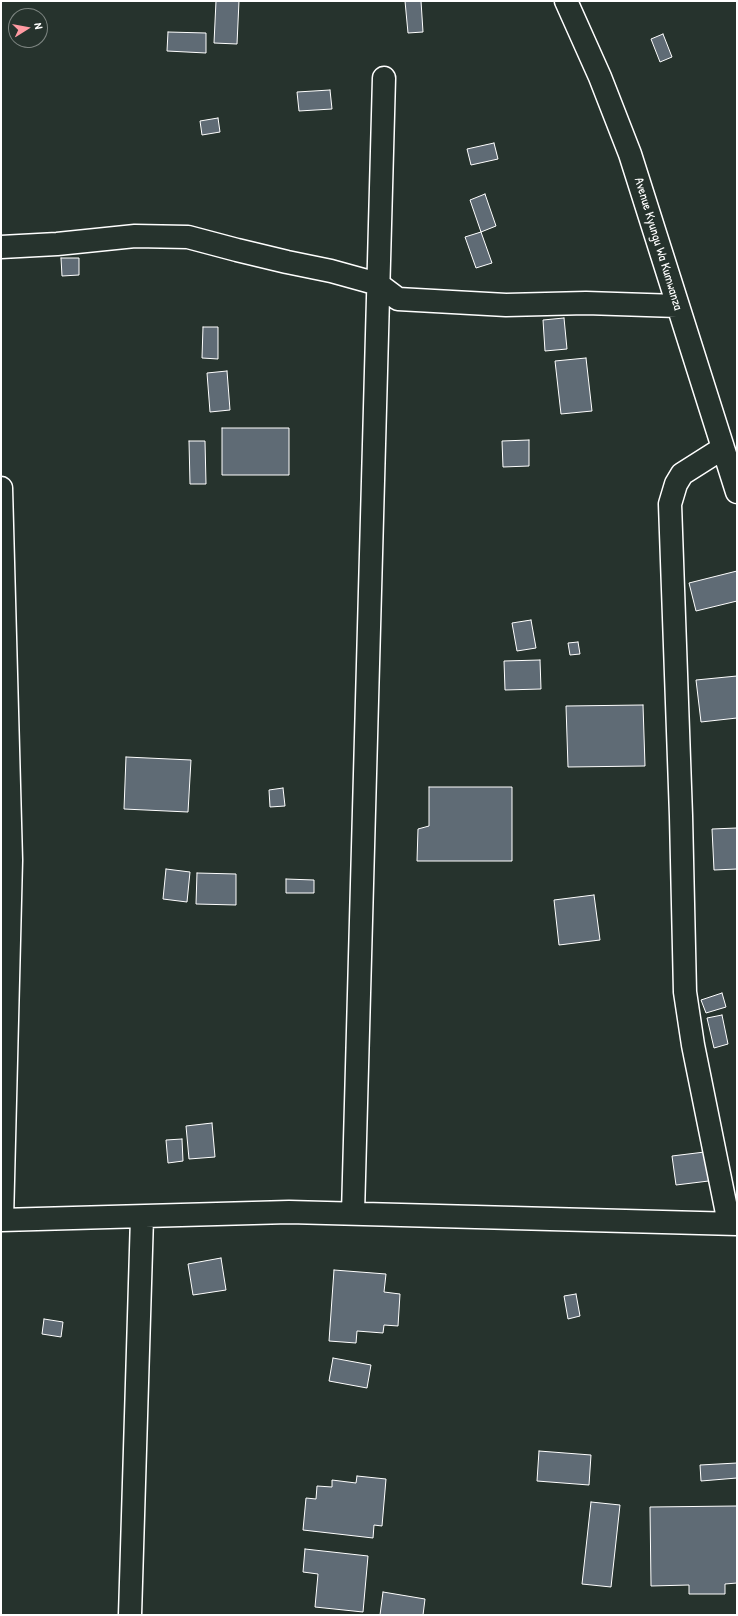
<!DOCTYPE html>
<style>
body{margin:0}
#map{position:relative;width:738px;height:1616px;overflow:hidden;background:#26332d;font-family:"Patrick Hand",sans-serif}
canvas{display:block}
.frame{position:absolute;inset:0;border:2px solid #fff;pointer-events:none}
.north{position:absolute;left:8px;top:8px;width:40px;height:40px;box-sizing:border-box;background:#26332d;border:1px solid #7d8581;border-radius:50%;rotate:79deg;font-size:11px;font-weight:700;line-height:16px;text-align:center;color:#fff}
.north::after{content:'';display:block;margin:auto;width:14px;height:18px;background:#ff9aa2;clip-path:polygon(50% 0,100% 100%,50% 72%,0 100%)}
</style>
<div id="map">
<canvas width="738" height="1616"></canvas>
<div class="frame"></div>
<div class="north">N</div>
</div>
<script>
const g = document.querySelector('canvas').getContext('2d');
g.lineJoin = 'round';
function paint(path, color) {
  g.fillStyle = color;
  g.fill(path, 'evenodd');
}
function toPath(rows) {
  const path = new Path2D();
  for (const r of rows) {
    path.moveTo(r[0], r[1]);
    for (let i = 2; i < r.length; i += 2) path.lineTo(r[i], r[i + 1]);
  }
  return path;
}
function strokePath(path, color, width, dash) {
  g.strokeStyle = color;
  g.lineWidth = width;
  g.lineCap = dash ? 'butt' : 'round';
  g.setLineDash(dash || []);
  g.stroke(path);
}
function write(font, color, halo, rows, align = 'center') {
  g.font = font + ' "Patrick Hand",sans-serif';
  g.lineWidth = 4;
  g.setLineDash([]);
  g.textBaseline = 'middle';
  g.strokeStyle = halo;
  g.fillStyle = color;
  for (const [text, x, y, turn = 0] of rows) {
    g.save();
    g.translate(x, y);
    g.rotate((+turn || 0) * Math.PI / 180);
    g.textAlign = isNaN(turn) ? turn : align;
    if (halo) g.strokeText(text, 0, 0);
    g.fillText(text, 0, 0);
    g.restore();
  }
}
const building = toPath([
 [216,1,239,1,237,44,214,43,216,1],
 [405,1,421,1,423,32,408,33,405,1],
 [168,32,206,33,206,53,167,51,168,32],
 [663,34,672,57,660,62,651,39,663,34],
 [330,90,332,109,299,111,297,92,330,90],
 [218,118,220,132,202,135,200,121,218,118],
 [494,143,498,159,471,165,467,149,494,143],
 [485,194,496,226,481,232,470,200,485,194],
 [481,232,492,263,476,268,465,237,481,232],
 [61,258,79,258,79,275,62,276,61,258],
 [564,318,567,349,545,351,543,320,564,318],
 [203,327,218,327,218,359,202,358,203,327],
 [586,358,592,411,561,414,555,361,586,358],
 [227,371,230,410,210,412,207,373,227,371],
 [222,428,289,428,289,475,222,475,222,428],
 [529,440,529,466,503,467,502,441,529,440],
 [189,441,205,441,206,484,190,484,189,441],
 [737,571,737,601,696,611,689,583,737,571],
 [531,620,536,648,517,651,512,623,531,620],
 [578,642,580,654,570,655,568,643,578,642],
 [540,660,541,689,505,690,504,661,540,660],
 [737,676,737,718,701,722,696,680,737,676],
 [643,705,645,766,568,767,566,706,643,705],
 [126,757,191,760,188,812,124,809,126,757],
 [429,787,512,787,512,861,417,861,418,829,429,826,429,787],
 [283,788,285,806,270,807,269,790,283,788],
 [737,828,737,869,714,870,712,829,737,828],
 [166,869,190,872,187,902,163,899,166,869],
 [197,873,236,874,236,905,196,904,197,873],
 [286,879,314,880,314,893,286,893,286,879],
 [594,895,600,940,559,945,554,900,594,895],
 [722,993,726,1007,706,1013,701,1000,722,993],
 [722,1015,728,1044,714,1048,707,1018,722,1015],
 [212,1123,215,1157,189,1159,186,1126,212,1123],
 [182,1139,183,1161,168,1163,166,1140,182,1139],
 [713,1151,717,1180,676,1185,672,1156,713,1151],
 [221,1258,226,1290,193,1295,188,1264,221,1258],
 [334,1270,386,1274,384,1292,400,1294,398,1326,384,1325,383,1333,357,1331,356,1343,329,1341,334,1270],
 [576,1294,580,1316,568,1319,564,1296,576,1294],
 [44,1319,63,1322,61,1337,42,1334,44,1319],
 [333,1358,371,1365,367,1388,329,1381,333,1358],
 [539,1451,591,1455,589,1485,537,1481,539,1451],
 [737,1463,737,1478,701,1481,700,1465,737,1463],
 [357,1476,386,1479,382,1526,374,1525,373,1538,303,1530,306,1498,316,1499,317,1486,332,1487,332,1480,356,1483,357,1476],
 [591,1502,620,1505,611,1587,582,1584,591,1502],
 [737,1506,737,1583,725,1584,725,1594,689,1594,689,1585,651,1586,650,1507,737,1506],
 [305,1549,368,1556,363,1612,315,1607,318,1574,303,1572,305,1549],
 [383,1592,425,1599,423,1615,380,1615,383,1592]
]);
const minor = toPath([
 [566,1,600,77,630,154,737,492],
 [1,247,57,244,135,236,188,237,237,250,287,262,331,271,378,284,398,299,506,305,586,303,677,306],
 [723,448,682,474,676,484,670,504,681,816,685,992,693,1045,729,1223],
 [1,488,11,860,2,1220],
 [353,1213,384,78],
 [1,1220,289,1212,737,1224],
 [130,1615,142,1217]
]);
const streetNames = [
 ["Avenue Kyungu Wa Kumwanza",658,244,73]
];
paint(building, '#5f6b75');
strokePath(building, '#fff', 1);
strokePath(minor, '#fff', 25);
strokePath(minor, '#26332d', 22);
write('13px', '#fff', '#26332d', streetNames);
</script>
